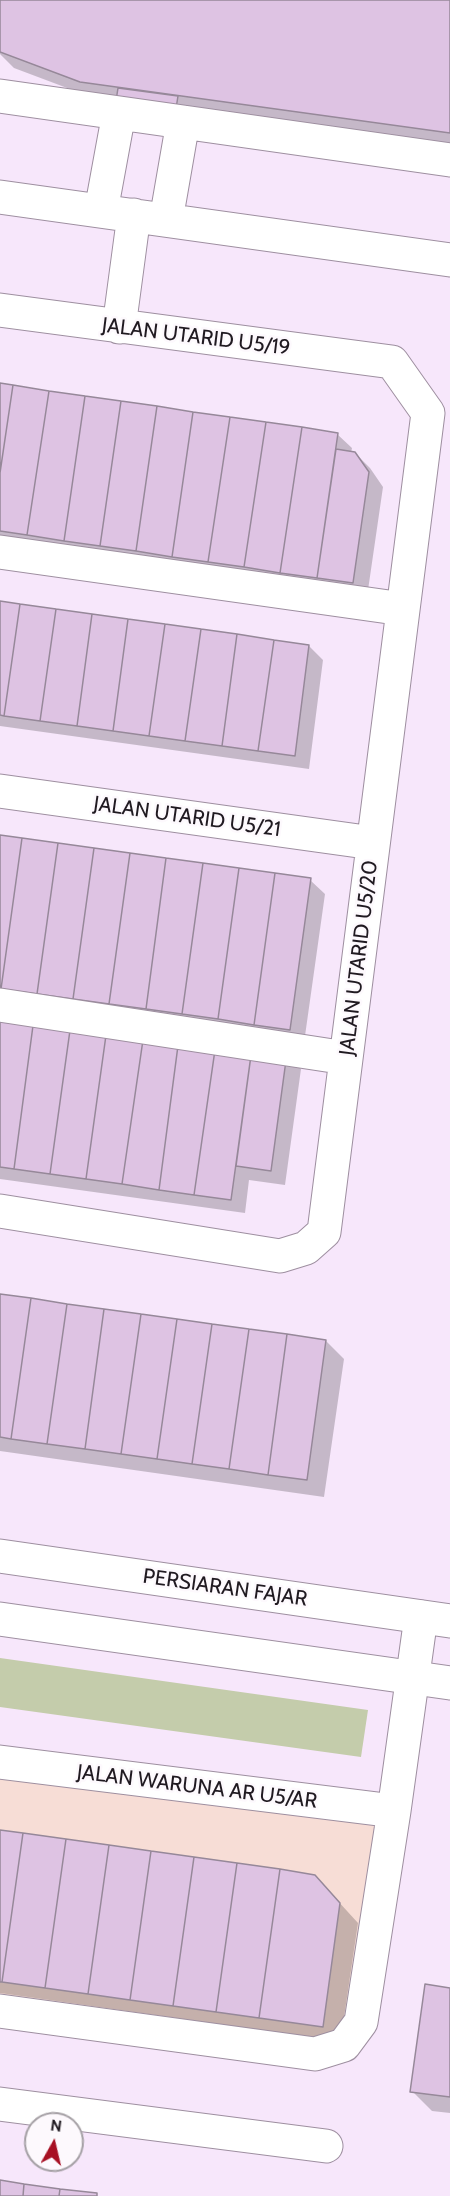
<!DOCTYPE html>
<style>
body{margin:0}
#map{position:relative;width:450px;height:2196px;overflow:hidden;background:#f7e7fb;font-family:Cabin,sans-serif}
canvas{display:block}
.north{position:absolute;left:24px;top:2112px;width:60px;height:60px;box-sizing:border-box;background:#fdf9fd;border:2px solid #a5a0a5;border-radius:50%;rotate:8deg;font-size:16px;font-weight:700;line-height:24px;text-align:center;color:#201a21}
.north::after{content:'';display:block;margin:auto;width:21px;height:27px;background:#a71023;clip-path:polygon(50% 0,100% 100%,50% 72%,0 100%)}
</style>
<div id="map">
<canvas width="450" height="2196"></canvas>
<div class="north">N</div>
</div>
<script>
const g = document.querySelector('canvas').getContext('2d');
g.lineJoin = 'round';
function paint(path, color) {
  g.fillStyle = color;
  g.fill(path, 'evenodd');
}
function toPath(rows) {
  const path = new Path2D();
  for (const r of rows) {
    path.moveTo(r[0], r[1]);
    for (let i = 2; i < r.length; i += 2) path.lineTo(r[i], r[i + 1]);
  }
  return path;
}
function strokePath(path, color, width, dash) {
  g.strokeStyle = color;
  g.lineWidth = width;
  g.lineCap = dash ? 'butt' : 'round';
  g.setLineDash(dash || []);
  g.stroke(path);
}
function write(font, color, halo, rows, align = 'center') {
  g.font = font + ' Cabin,sans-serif';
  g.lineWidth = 5;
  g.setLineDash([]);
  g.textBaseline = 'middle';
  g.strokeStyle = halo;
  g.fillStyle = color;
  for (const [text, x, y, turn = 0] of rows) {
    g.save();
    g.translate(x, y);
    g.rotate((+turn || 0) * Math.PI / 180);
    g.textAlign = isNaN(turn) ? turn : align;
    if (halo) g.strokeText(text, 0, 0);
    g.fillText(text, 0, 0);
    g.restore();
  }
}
const commercial = toPath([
 [0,1773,382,1825,349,2016,335,2035,309,2043,0,1999]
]);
const green = toPath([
 [0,1658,368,1710,361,1757,0,1707]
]);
const shadow = toPath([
 [0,0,450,0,450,148,99,100,14,68,0,54],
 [0,385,337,434,352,448,351,453,355,453,370,468,383,487,367,597,0,543],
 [0,603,309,646,323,660,309,769,0,726],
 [0,837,310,880,325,894,304,1043,0,1001],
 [0,1015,286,1055,301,1069,285,1185,249,1180,245,1213,0,1179],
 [0,1295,326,1341,344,1359,324,1497,0,1451],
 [0,1832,315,1876,358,1923,340,2044,275,2032,0,1993],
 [450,1989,450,2113,432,2111,412,2091]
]);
const building = toPath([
 [0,0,450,0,450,133,80,82,0,52,0,0],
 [118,88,178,96,175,115,115,107,118,88],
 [0,383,13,385,0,473,0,383],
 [13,385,49,391,27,535,0,531,0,473,13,385],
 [49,391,85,396,64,541,27,535,49,391],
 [85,396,121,401,100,546,64,541,85,396],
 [121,401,157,406,136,551,100,546,121,401],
 [157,406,193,412,172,557,136,551,157,406],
 [193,412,230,417,208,562,172,557,193,412],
 [230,417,266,422,244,567,208,562,230,417],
 [266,422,302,427,280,573,244,567,266,422],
 [302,427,338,433,317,578,280,573,302,427],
 [336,449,355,452,369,472,353,583,317,578,336,449],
 [0,601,20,604,4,716,0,715,0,601],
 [20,604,56,609,40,721,4,716,20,604],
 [56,609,92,614,77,726,40,721,56,609],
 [92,614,128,619,113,731,77,726,92,614],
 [128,619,165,624,149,736,113,731,128,619],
 [165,624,201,629,185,741,149,736,165,624],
 [201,629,237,634,222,746,185,741,201,629],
 [237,634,274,640,258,751,222,746,237,634],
 [274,640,309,645,295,756,258,751,274,640],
 [0,835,22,838,1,989,0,989,0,835],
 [22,838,58,843,37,994,1,989,22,838],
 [58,843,94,848,73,999,37,994,58,843],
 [94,848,130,853,109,1004,73,999,94,848],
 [130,853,166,858,146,1009,109,1004,130,853],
 [166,858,203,863,182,1014,146,1009,166,858],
 [203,863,239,868,218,1019,182,1014,203,863],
 [239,868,275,873,254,1025,218,1019,239,868],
 [275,873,311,878,290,1030,254,1025,275,873],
 [0,1013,34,1018,14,1169,0,1167,0,1013],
 [34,1018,71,1023,50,1174,14,1169,34,1018],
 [71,1023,107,1028,86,1179,50,1174,71,1023],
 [107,1028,144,1033,122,1184,86,1179,107,1028],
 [144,1033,179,1038,159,1190,122,1184,144,1033],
 [179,1038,216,1043,194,1195,159,1190,179,1038],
 [216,1043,252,1048,231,1200,194,1195,216,1043],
 [252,1048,287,1053,271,1171,236,1166,252,1048],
 [0,1294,31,1298,11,1439,0,1437,0,1294],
 [31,1298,67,1304,47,1444,11,1439,31,1298],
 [67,1304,104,1309,85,1449,47,1444,67,1304],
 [104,1309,141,1314,121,1454,85,1449,104,1309],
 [141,1314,177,1319,157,1459,121,1454,141,1314],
 [177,1319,212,1324,192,1464,157,1459,177,1319],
 [212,1324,249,1329,229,1469,192,1464,212,1324],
 [249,1329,287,1334,268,1475,229,1469,249,1329],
 [287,1334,326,1340,307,1480,268,1475,287,1334],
 [0,1830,23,1833,2,1982,0,1982,0,1830],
 [23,1833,66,1839,45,1988,2,1982,23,1833],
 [66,1839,109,1845,88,1994,45,1988,66,1839],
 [109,1845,151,1851,130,2000,88,1994,109,1845],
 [151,1851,194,1857,173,2006,130,2000,151,1851],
 [194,1857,237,1863,216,2012,173,2006,194,1857],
 [237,1863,280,1869,259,2018,216,2012,237,1863],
 [280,1869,315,1875,340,1903,323,2027,259,2018,280,1869],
 [425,1984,450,1988,450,2097,410,2092,425,1984],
 [0,2180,24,2184,23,2196,0,2196,0,2180],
 [24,2184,60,2189,59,2196,23,2196,24,2184],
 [60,2189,97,2193,97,2196,59,2196,60,2189]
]);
const minor = toPath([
 [0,96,450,160],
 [0,197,450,260],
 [101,211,119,113],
 [166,220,183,122],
 [0,310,392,362,428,413,324,1232,306,1248,280,1256,0,1211],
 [119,327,134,215],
 [0,552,403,609],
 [0,791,373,843],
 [0,1005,346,1058],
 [0,1762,394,1811],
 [0,2011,315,2054,344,2045,361,2022,394,1811,421,1617],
 [0,2104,326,2146]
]);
const major = toPath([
 [0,1556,450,1621],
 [0,1619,450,1683]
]);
const streetNames = [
 ["JALAN UTARID U5/19",196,337,7],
 ["JALAN UTARID U5/21",187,817,8],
 ["JALAN UTARID U5/20",359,958,-83],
 ["PERSIARAN FAJAR",225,1588,8],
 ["JALAN WARUNA AR U5/AR",197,1787,7]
];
paint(commercial, '#f7ddd6');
paint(green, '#c4ccab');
paint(shadow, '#0003');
paint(building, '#dec3e3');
strokePath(building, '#968899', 1.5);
strokePath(minor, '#9e8fa0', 35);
strokePath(major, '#9e8fa0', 35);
strokePath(minor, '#fff', 33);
strokePath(major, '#fff', 33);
write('21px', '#201a21', '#fdf9fd', streetNames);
</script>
